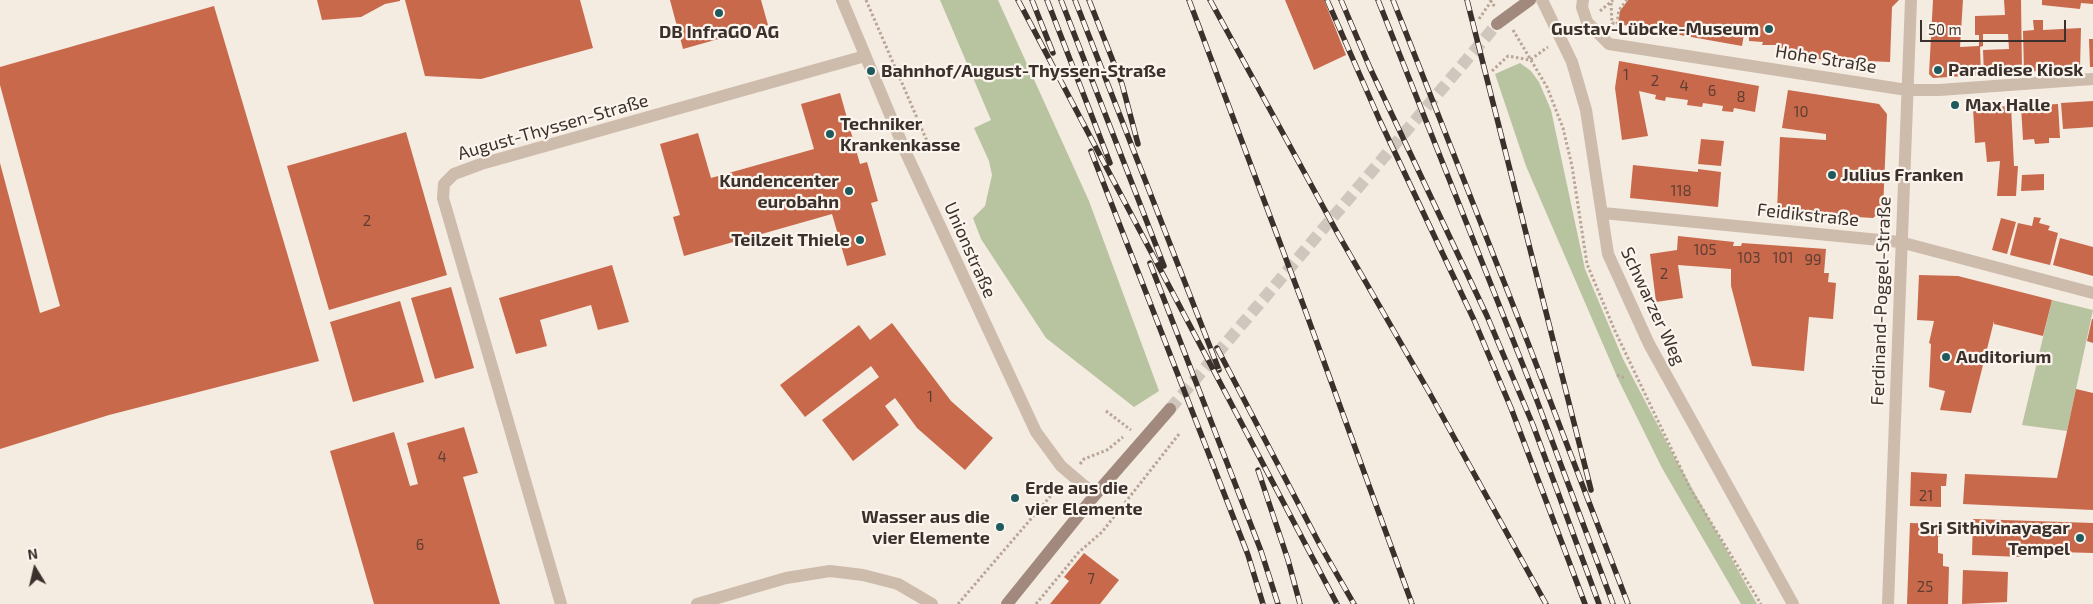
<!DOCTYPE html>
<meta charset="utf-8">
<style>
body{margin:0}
#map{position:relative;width:2093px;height:604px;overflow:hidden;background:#f4ebe1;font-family:"Exo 2",sans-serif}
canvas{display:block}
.north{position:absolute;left:10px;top:544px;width:50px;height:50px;-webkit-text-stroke:4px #fbf5ee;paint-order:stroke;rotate:351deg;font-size:14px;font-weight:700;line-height:20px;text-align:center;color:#3b302b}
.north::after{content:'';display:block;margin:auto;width:18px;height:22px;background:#3b302b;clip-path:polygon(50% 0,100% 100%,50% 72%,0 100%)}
.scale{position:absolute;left:1920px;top:20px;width:146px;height:22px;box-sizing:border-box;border:2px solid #3b302b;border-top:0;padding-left:6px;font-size:15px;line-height:18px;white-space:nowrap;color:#3b302b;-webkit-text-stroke:4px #fbf5ee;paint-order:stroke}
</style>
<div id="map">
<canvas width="2093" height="604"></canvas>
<div class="north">N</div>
<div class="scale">50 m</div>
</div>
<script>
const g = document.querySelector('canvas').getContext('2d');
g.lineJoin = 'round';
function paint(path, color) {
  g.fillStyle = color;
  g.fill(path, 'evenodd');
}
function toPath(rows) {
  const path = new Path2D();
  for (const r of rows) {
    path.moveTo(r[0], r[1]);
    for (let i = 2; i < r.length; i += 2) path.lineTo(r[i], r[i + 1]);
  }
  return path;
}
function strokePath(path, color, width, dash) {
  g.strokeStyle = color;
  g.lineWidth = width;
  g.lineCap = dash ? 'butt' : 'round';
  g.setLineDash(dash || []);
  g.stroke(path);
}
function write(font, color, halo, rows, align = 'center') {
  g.font = font + ' "Exo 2",sans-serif';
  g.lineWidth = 4.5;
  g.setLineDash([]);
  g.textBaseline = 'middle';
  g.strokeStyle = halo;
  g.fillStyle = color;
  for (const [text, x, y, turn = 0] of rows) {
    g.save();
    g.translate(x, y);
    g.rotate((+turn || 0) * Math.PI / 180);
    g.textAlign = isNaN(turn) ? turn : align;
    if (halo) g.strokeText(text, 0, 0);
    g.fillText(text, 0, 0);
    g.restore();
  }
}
const green = toPath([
 [940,0,998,0,1089,201,1159,391,1134,407,1046,338,981,239,973,218,985,206,992,175,989,161,974,128,991,120],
 [1520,63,1531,71,1539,82,1551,110,1585,269,1623,359,1675,458,1757,604,1741,604,1662,468,1618,379,1526,166,1495,74],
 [2052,300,2093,310,2067,431,2022,425]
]);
const building = toPath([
 [317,0,400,0,400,1,385,4,361,17,322,20],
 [405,0,580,0,593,48,481,79,425,76],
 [670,0,761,0,768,25,683,49],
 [1285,0,1324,0,1346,55,1314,70],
 [1628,0,1899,0,1892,7,1890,62,1818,59,1818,56,1804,55,1804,53,1790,52,1790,49,1776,48,1777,45,1762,45,1763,42,1749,41,1749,34,1744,34,1742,46,1618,24,1620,11],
 [1933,0,1963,0,1960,47,1979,46,1979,35,1975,35,1975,16,2005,15,2004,0,2021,0,2022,72,1984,75,1983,50,2009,49,2008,34,1983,34,1983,46,1980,47,1981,75,1933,78,1929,74],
 [2042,0,2093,0,2093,4,2081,3,2080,9,2042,5],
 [214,6,319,361,109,415,0,449,0,163,40,313,60,306,0,85,0,67],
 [2033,20,2043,20,2043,30,2081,28,2080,68,2024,72,2023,31,2034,30],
 [2089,39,2093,39,2093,67,2090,67],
 [1619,61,1759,86,1755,112,1734,108,1733,112,1722,111,1723,106,1703,103,1702,107,1687,105,1688,100,1666,97,1665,101,1655,99,1656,95,1639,91,1648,136,1622,140,1615,88],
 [1788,90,1879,104,1887,114,1883,210,1873,218,1777,212,1780,137,1826,140,1826,134,1782,128],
 [840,93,860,164,867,162,878,201,871,203,886,255,847,266,832,214,684,256,673,217,680,215,660,144,698,133,711,178,814,149,801,104],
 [2093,101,2093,127,2063,129,2061,103],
 [2058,104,2060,138,2049,138,2049,143,2035,144,2034,139,2023,140,2021,106],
 [2011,106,2014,166,2018,166,2016,196,1997,196,2000,161,1987,162,1985,142,1975,143,1973,108],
 [406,132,447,275,329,310,287,166],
 [1701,139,1724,141,1721,166,1698,164],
 [1633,165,1698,172,1698,169,1721,172,1718,207,1630,198],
 [2044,174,2044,190,2021,191,2022,175],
 [2034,217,2041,218,2039,223,2050,226,2048,230,2058,233,2050,265,2010,255,2018,223,2032,226],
 [2001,218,2016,222,2007,254,1992,250],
 [1678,236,1734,242,1733,246,1741,246,1742,243,1826,249,1824,273,1829,273,1828,282,1836,283,1833,319,1809,317,1804,371,1752,366,1731,286,1731,269,1678,265,1683,298,1656,302,1650,254,1677,250],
 [2060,238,2093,247,2093,276,2053,265],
 [612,265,629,322,598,330,591,305,540,320,547,346,516,354,499,298],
 [1919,275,1958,276,2052,300,2043,336,1994,324,1994,321,1971,413,1940,410,1945,391,1929,387,1931,344,1929,343,1934,321,1917,320],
 [451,287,474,368,435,379,411,298],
 [400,301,424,382,353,402,330,322],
 [2092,319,2093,319,2093,343,2087,341],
 [892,323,951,401,993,438,965,470,917,428,895,398,885,406,899,425,853,461,822,420,879,377,871,366,805,417,780,385,859,325,870,340],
 [2076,389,2093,393,2093,510,1963,504,1965,474,2057,478],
 [464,427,478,473,463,477,500,604,374,604,330,451,394,432,410,486,418,484,407,443],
 [1911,472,1947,474,1946,486,1941,486,1941,507,1910,506],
 [1973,519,2093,523,2093,553,2024,551,2021,557,1972,555],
 [1910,523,1941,524,1940,537,1938,536,1938,553,1943,554,1943,566,1949,567,1948,604,1907,604],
 [1084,553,1119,580,1100,604,1050,604,1069,581,1064,577],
 [1963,570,2008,572,2007,602,1962,604]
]);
const secondaryTunnel = toPath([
 [1170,409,1497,24]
]);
const path = toPath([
 [866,0,927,141],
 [1490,0,1495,7],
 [1611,3,1612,23,1617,24,1619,10,1627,0],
 [1600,11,1613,0],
 [1479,19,1492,0],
 [1513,30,1547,87,1563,128,1572,166,1587,264,1615,331,1691,490,1761,604],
 [1492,71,1508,56,1530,60,1548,47],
 [1617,375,1625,378],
 [1106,411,1131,430],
 [1080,464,1084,459,1107,450,1123,437],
 [958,604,1060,485],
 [1036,604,1079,552,1102,532,1179,434]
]);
const street = toPath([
 [842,0,906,153,1036,432,1061,466,1095,495],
 [1542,0,1572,62,1586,110,1608,254,1649,344,1793,604],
 [1583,0,1582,7,1587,22,1609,44,1907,90,1939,90,2093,79],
 [1603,213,1900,242,2093,293],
 [561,604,443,198,444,184,454,174,481,164,865,56],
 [697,604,786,578,830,571,863,575,898,584,932,604],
 [1888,604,1911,0]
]);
const secondary = toPath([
 [1497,24,1530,0],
 [1007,604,1095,495,1170,409]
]);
const rail = toPath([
 [1018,0,1337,604],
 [1032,0,1053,53],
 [1047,0,1110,163],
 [1061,0,1164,266],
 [1075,0,1219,370],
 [1089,0,1122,84,1138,144],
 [1189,0,1304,307,1412,604],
 [1210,0,1338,234,1429,392,1546,604],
 [1327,0,1380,121,1474,320,1511,408,1585,604],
 [1341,0,1370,68,1487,316,1533,425,1599,604],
 [1378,0,1536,398,1613,604],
 [1393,0,1528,343,1628,604],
 [1467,0,1591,490],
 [1091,151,1248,555,1263,604],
 [1150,263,1261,551,1278,604],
 [1217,348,1320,545,1354,604],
 [1258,470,1288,560,1300,604]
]);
const markers = [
 [719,13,5,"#1f5a5e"],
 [1769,29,5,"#1f5a5e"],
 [1938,70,5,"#1f5a5e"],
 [871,71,5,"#1f5a5e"],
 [1955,105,5,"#1f5a5e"],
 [830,134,5,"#1f5a5e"],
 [1832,175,5,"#1f5a5e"],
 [849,191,5,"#1f5a5e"],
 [860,240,5,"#1f5a5e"],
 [1946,357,5,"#1f5a5e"],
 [1015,498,5,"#1f5a5e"],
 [1000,527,5,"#1f5a5e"],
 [2080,538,5,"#1f5a5e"]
];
const numberNames = [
 ["1",1626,75],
 ["2",1655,81],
 ["4",1684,86],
 ["6",1712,91],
 ["8",1741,97],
 ["10",1801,112],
 ["118",1681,191],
 ["2",367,221],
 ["105",1705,250],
 ["103",1749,258],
 ["101",1783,258],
 ["99",1813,260],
 ["2",1664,274],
 ["1",930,397],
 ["4",442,457],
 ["21",1926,496],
 ["6",420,545],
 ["7",1091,579],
 ["25",1925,587]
];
const poiNames = [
 ["Gustav-Lübcke-Museum",1759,29,"right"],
 ["DB InfraGO AG",719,32,"center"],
 ["Paradiese Kiosk",1948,70],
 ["Bahnhof/August-Thyssen-Straße",881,71],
 ["Max Halle",1965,105],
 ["Techniker",840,124],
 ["Krankenkasse",840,145],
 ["Julius Franken",1842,175],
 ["Kundencenter",839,181,"right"],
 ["eurobahn",839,202,"right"],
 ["Teilzeit Thiele",850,240,"right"],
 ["Auditorium",1956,357],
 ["Erde aus die",1025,488],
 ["vier Elemente",1025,509],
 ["Wasser aus die",990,517,"right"],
 ["vier Elemente",990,538,"right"],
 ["Sri Sithivinayagar",2070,528,"right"],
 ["Tempel",2070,549,"right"]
];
const streetNames = [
 ["Hohe Straße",1826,59,9],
 ["August-Thyssen-Straße",553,127,-16],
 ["Feidikstraße",1808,215,6],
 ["Unionstraße",970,250,66],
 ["Ferdinand-Poggel-Straße",1881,301,-88],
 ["Schwarzer Weg",1653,306,65]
];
paint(green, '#b8c4a0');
paint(building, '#c8694b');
strokePath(secondaryTunnel, '#cfc6bd', 12, [12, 6]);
strokePath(path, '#b9a596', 3, [2.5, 2.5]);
strokePath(street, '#cdbbac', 12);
strokePath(secondary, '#a18a7d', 12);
strokePath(rail, '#3b302b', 5.5);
strokePath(rail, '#fbf5ee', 4, [11]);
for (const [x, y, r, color] of markers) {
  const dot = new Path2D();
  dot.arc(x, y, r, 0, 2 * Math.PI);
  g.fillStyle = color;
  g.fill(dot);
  strokePath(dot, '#fbf5ee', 2);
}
write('15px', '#5e3e33', null, numberNames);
write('bold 18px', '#3b302b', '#fbf5ee', poiNames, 'left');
write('18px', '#3b302b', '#fbf5ee', streetNames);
</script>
